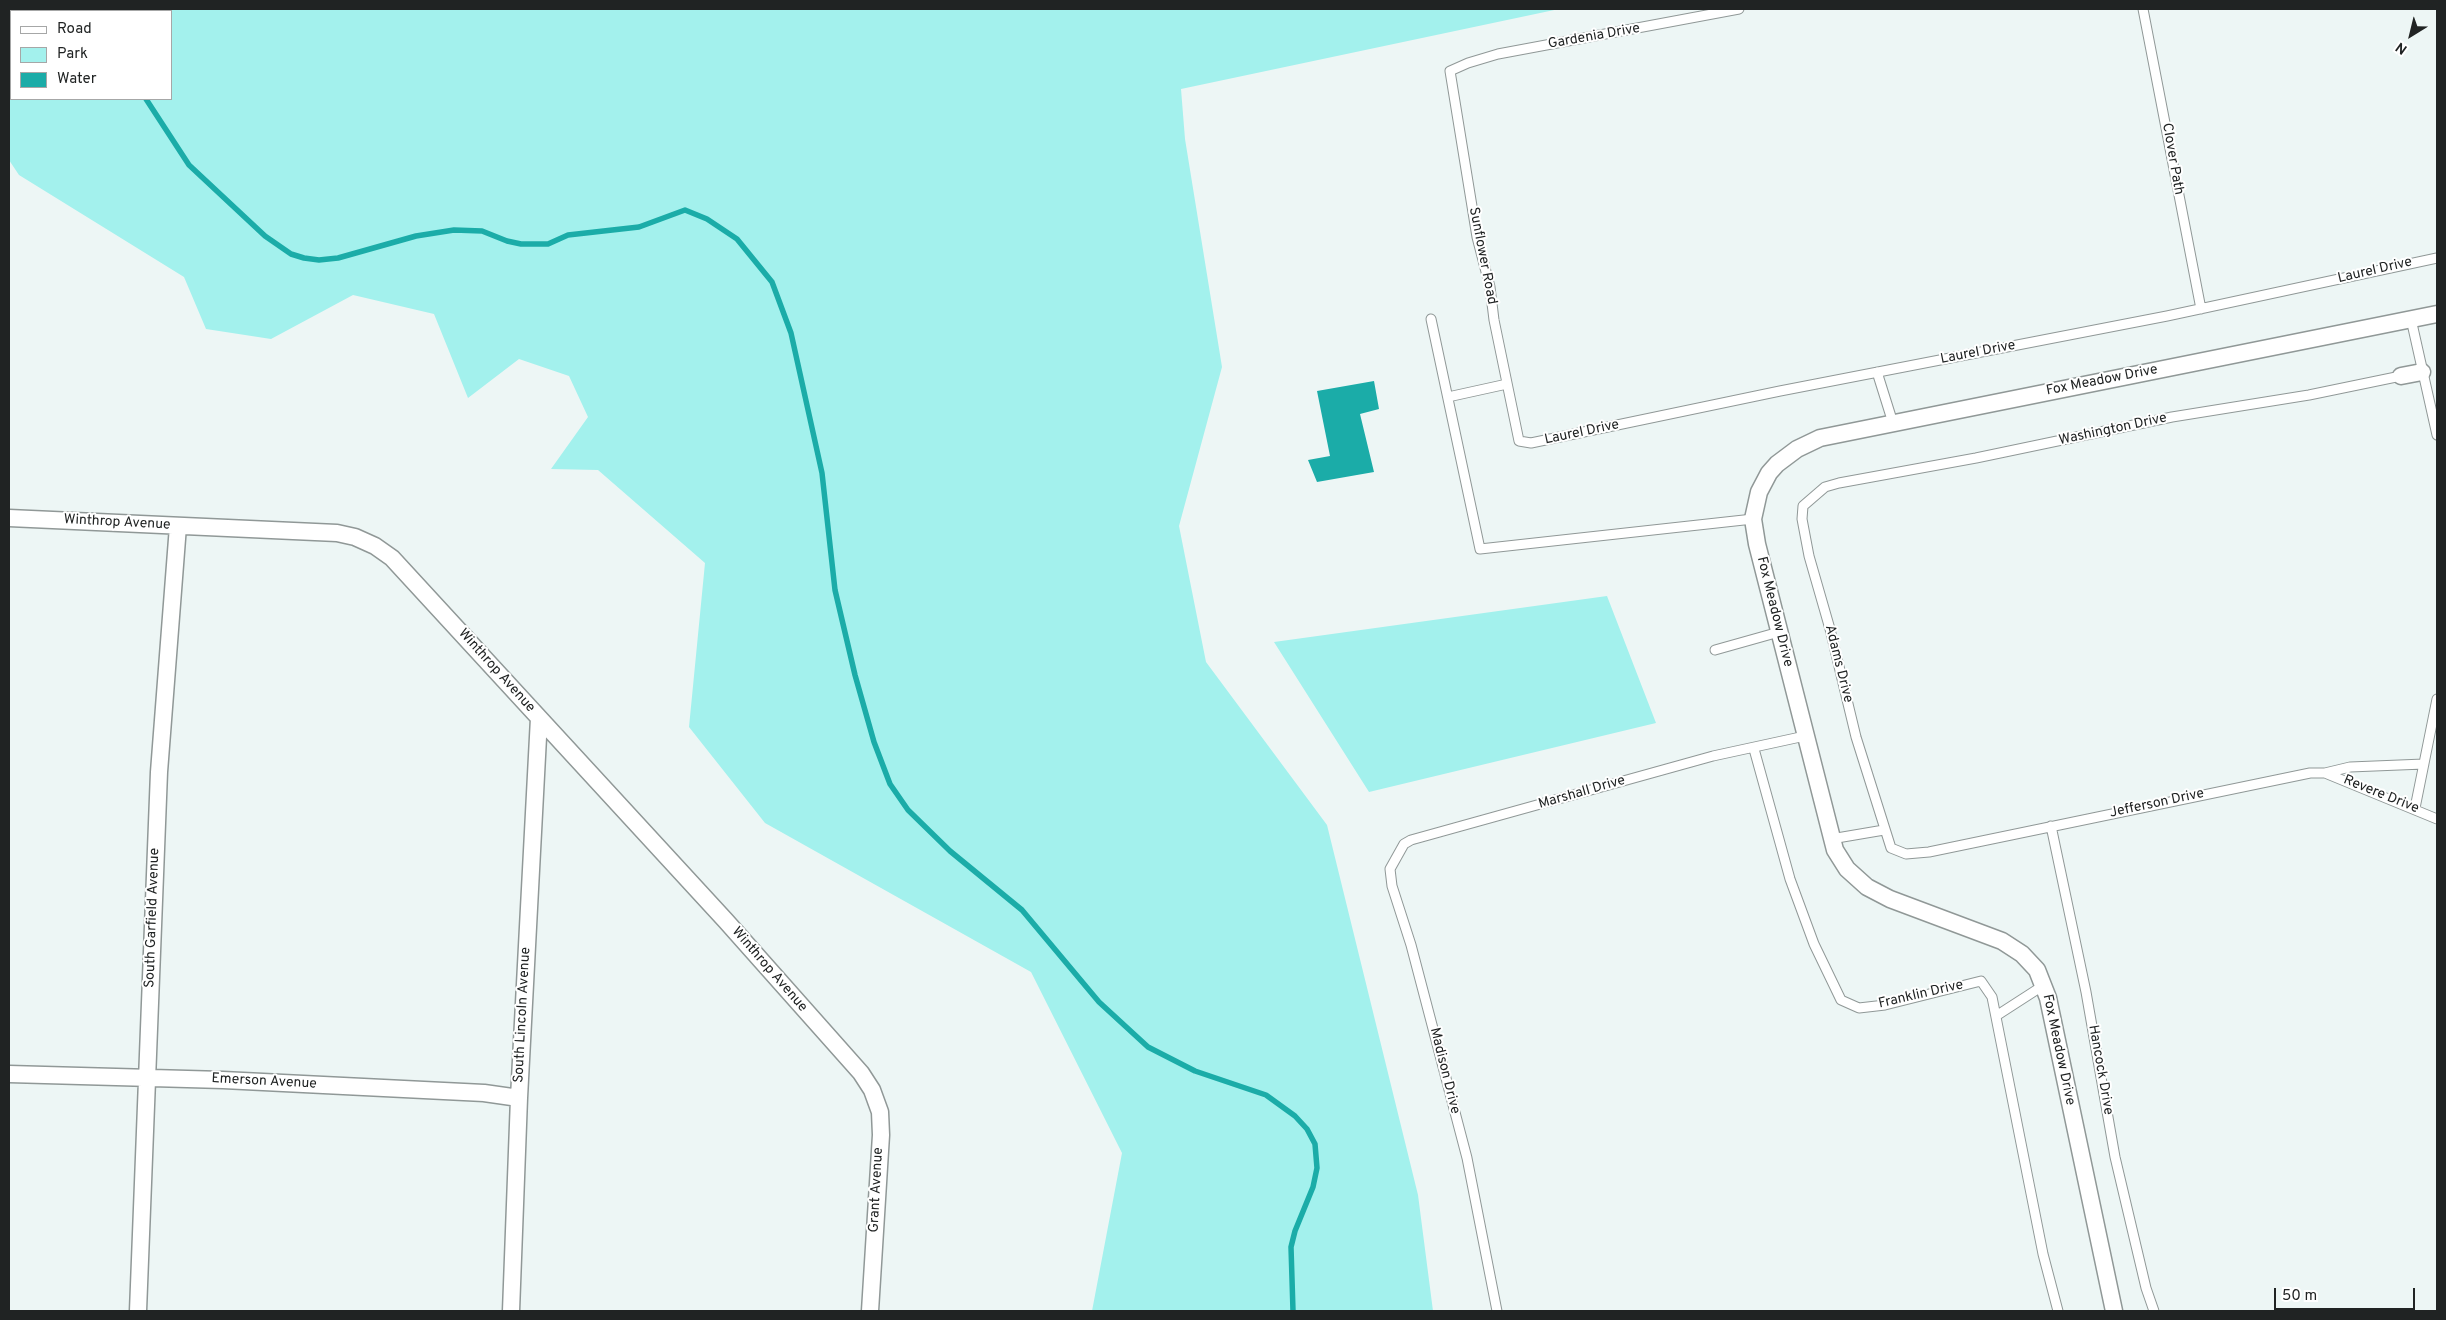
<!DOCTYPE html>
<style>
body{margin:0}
#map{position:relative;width:2446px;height:1320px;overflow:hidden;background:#edf6f5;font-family:Overpass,sans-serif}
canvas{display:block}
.frame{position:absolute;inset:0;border:10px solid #202323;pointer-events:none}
.legend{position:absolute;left:10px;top:10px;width:162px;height:90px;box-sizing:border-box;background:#fff;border:1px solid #a6a7a7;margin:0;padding:6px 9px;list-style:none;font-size:15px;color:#202323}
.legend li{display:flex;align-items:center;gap:10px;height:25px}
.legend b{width:25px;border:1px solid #a6a7a7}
.north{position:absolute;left:2386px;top:10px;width:50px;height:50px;-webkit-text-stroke:4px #fff;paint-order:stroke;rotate:216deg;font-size:14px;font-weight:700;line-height:20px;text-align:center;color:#202323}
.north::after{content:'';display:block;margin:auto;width:18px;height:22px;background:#202323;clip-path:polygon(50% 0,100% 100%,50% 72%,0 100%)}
.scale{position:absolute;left:2274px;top:1288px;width:141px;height:22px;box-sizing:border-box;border:2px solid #202323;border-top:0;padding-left:6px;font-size:15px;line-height:18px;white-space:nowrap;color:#202323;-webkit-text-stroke:4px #fff;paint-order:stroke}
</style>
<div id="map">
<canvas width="2446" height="1320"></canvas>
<div class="frame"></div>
<ul class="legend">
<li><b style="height:6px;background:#fff"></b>Road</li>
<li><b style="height:14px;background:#a3f1ed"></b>Park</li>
<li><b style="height:14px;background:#1baca8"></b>Water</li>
</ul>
<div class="north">N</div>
<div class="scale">50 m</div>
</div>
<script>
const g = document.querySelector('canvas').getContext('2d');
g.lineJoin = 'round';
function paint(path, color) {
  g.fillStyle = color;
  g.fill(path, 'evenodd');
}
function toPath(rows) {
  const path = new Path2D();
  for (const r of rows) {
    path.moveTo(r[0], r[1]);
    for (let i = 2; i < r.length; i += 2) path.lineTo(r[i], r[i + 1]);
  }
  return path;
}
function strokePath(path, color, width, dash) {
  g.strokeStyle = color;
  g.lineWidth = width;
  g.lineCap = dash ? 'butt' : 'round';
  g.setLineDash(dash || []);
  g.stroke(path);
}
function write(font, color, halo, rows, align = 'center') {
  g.font = font + ' Overpass,sans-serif';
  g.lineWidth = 4;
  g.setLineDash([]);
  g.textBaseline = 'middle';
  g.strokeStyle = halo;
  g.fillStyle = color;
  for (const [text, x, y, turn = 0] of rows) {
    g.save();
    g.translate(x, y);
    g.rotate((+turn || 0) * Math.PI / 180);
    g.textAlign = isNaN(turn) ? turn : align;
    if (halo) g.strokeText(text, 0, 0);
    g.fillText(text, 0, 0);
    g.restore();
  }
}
const green = toPath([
 [9,9,1559,9,1181,89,1185,139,1222,367,1179,526,1206,662,1327,825,1418,1195,1433,1311,1092,1311,1122,1153,1031,972,765,823,689,727,705,563,598,470,551,469,588,417,569,376,519,359,468,398,434,314,353,295,271,339,206,329,184,277,19,175,9,160],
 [171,11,171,99,11,99,11,11],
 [1607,596,1656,723,1369,792,1274,642]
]);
const water = toPath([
 [1374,381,1379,409,1360,414,1374,472,1317,482,1308,460,1330,456,1317,391]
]);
const stream = toPath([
 [59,9,65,11],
 [146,99,189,165,265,236,291,254,304,258,319,260,338,258,416,236,454,230,482,231,507,241,521,244,548,244,568,235,639,227,685,210,707,219,737,239,772,282,791,333,822,473,835,590,855,675,874,742,890,784,908,810,950,851,1022,910,1099,1002,1148,1047,1195,1071,1266,1095,1295,1116,1307,1129,1315,1144,1317,1168,1313,1187,1295,1231,1291,1247,1293,1311]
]);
const service = toPath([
 [1739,9,1498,54,1468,63,1450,71,1477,237,1490,287,1494,320,1519,441,1531,443,1780,391,2167,316,2437,258],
 [2143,9,2201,309],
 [1431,319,1480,549,1753,519],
 [2411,319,2437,435],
 [1877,372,1893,423],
 [2401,376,2309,395,2172,417,1976,458,1839,483,1825,487,1803,506,1802,519,1809,556,1830,629,1856,737,1891,848,1906,854,1929,852,2310,773,2325,773,2350,767,2424,764],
 [1448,397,1507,384],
 [1715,650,1779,632],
 [1754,749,1790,879,1814,944,1841,1000,1859,1008,1885,1005,1981,981,1992,997,2043,1254,2058,1311],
 [2325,773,2437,819],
 [2415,808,2437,699],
 [2051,826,2086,992,2115,1157,2146,1288,2154,1311],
 [1831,839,1884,830],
 [1996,1016,2044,985],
 [1497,1311,1467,1158,1411,945,1392,886,1390,869,1404,844,1411,840,1713,756,1805,736]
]);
const minor = toPath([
 [2401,376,2422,372],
 [9,518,337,533,355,537,375,546,392,558,726,921,861,1073,872,1090,880,1112,881,1135,870,1311],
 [9,1074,223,1080,484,1093,519,1098],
 [138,1311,159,772,178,526],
 [511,1311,519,1098,539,718],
 [2114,1311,2048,998,2037,970,2022,954,2002,941,1890,899,1867,887,1847,869,1835,850,1757,544,1753,519,1759,492,1769,473,1777,464,1797,449,1820,438,2437,314]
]);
const streetNames = [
 ["Gardenia Drive",1594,37,-10],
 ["Clover Path",2172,159,80],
 ["Sunflower Road",1482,256,79],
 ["Laurel Drive",2375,271,-13],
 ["Laurel Drive",1978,353,-11],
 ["Fox Meadow Drive",2102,381,-11],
 ["Washington Drive",2113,430,-12],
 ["Laurel Drive",1582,433,-12],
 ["Winthrop Avenue",117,523,3],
 ["Fox Meadow Drive",1774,612,76],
 ["Adams Drive",1838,664,76],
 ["Winthrop Avenue",496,671,48],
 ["Marshall Drive",1582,793,-16],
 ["Revere Drive",2381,795,22],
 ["Jefferson Drive",2157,804,-12],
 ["South Garfield Avenue",153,918,-88],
 ["Winthrop Avenue",769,970,49],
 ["Franklin Drive",1921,995,-13],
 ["South Lincoln Avenue",523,1015,-87],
 ["Fox Meadow Drive",2058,1050,78],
 ["Hancock Drive",2100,1070,80],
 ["Madison Drive",1444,1071,76],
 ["Emerson Avenue",264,1082,3],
 ["Grant Avenue",877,1190,-87]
];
paint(green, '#a3f1ed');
paint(water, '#1baca8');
strokePath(stream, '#1baca8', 5.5);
strokePath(service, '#909897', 11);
strokePath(minor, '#909897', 19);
strokePath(service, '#fff', 9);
strokePath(minor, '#fff', 16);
write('14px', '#202323', '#fff', streetNames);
</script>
